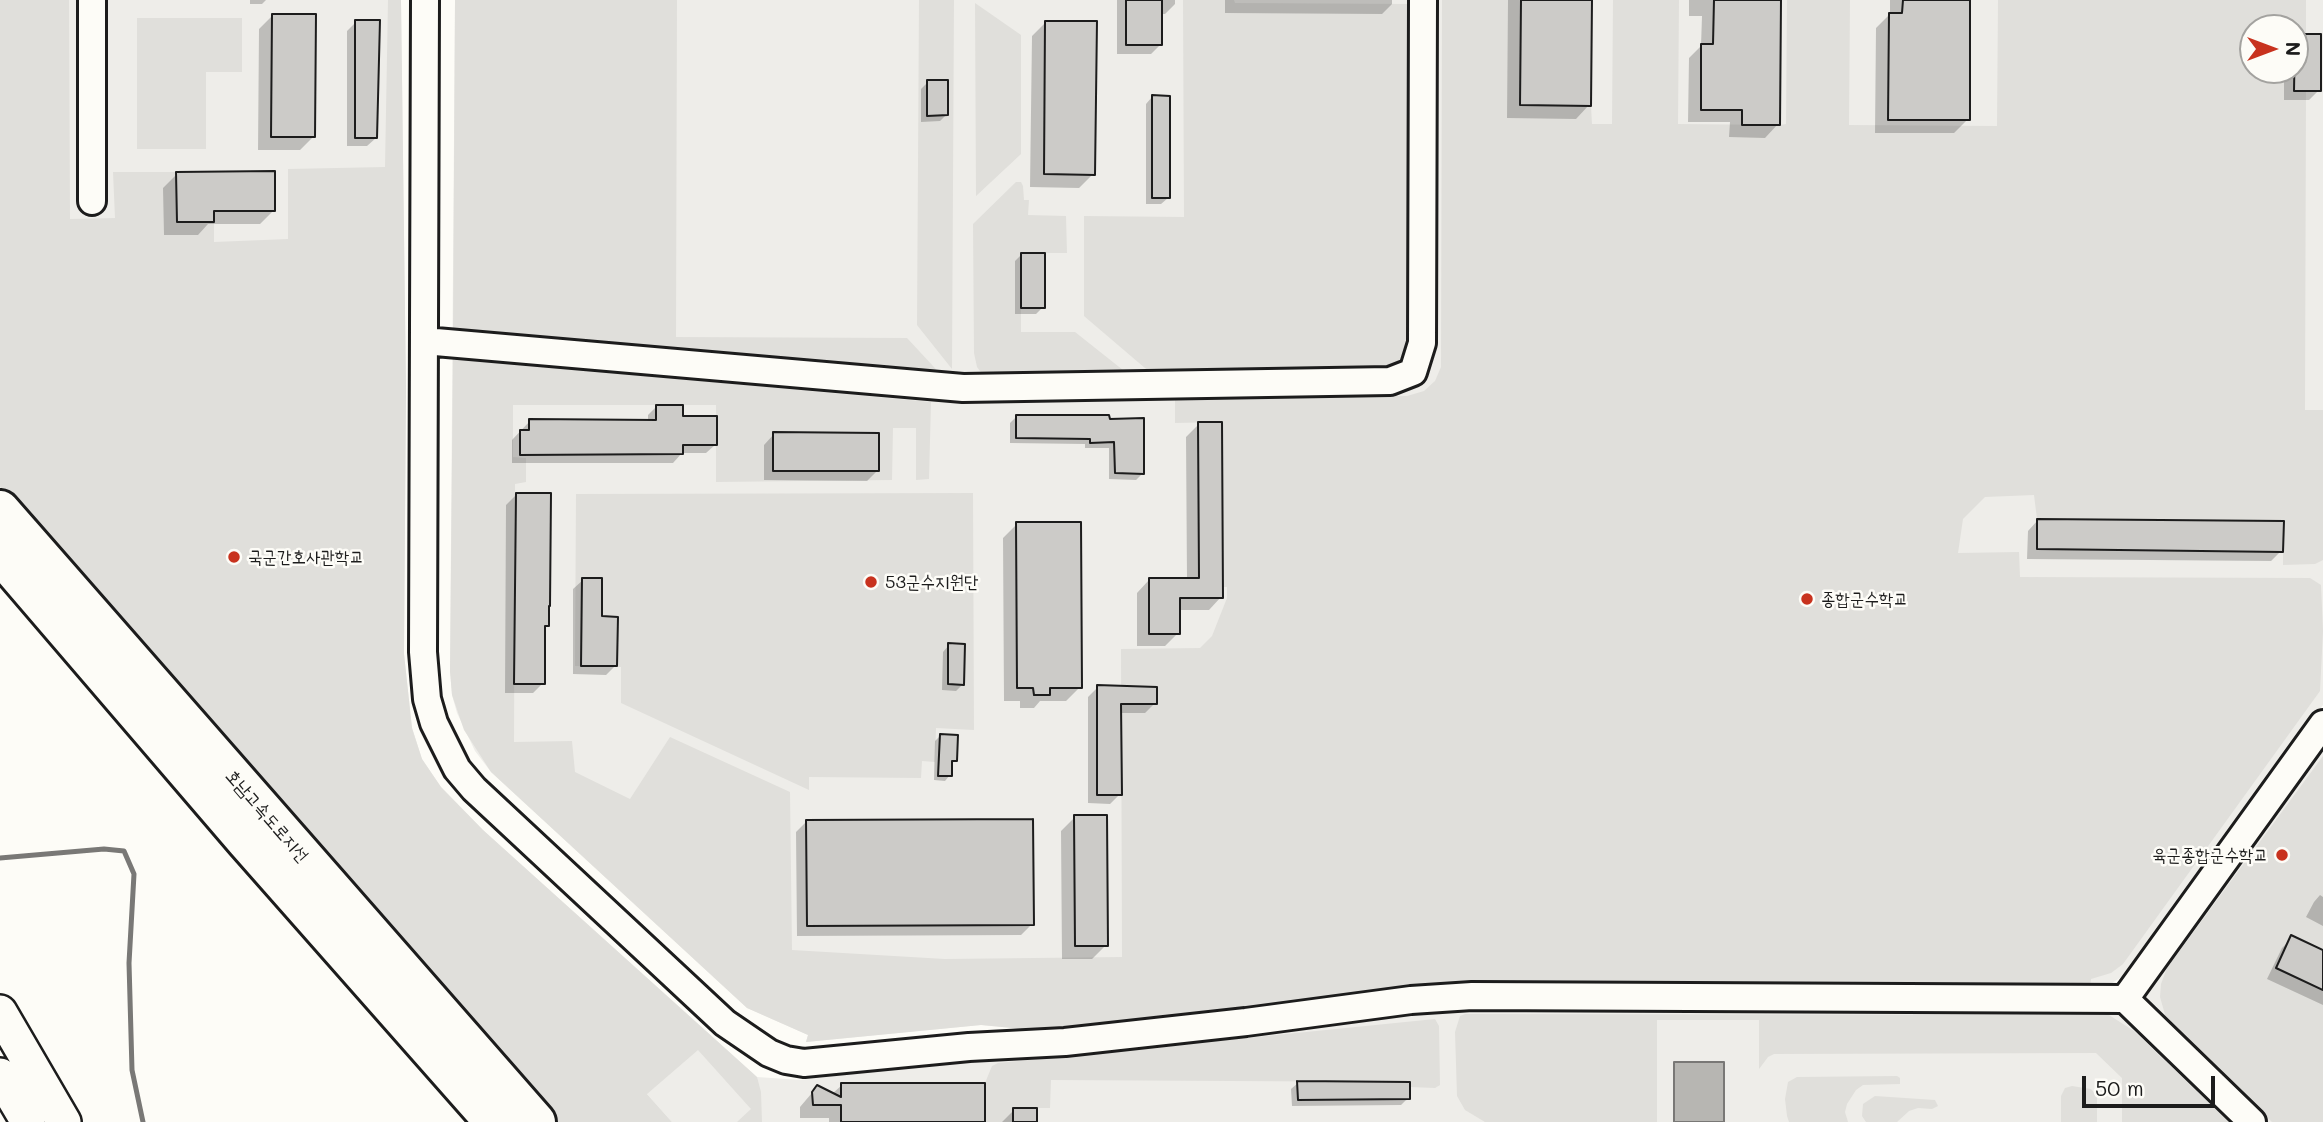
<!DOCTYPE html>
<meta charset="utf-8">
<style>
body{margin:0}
#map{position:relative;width:2323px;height:1122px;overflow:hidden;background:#fdfcf7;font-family:Mali,sans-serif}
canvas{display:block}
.north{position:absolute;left:2239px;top:14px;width:70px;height:70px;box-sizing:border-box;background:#fdfcf7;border:2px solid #a3a29f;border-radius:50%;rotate:90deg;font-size:19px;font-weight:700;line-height:28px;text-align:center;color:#1c1c1c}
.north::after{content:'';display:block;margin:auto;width:24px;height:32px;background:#c8321e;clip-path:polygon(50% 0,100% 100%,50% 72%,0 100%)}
.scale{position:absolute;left:2082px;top:1076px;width:133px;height:32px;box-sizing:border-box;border:4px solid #1c1c1c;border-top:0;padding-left:9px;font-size:21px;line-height:24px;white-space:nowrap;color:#1c1c1c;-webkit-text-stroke:5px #fdfcf7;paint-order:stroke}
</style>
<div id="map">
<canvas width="2323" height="1122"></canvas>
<div class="north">N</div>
<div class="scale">50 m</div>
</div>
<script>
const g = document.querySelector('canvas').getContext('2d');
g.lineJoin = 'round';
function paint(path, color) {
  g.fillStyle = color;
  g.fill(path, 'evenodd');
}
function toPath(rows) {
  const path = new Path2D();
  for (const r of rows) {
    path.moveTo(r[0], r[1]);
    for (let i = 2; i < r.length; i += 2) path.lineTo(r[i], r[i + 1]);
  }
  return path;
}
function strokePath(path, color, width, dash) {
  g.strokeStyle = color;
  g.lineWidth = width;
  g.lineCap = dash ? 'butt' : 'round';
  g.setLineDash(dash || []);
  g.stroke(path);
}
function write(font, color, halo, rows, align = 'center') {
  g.font = font + ' Mali,"Poor Story",sans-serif';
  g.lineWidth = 5;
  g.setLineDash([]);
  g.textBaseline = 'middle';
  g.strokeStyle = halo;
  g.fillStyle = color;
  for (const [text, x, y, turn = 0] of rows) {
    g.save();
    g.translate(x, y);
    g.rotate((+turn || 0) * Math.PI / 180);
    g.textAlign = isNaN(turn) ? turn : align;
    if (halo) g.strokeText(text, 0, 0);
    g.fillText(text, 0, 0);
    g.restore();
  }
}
const built = toPath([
 [0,0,401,0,406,390,404,654,412,728,422,759,441,787,483,830,757,1077,801,1080,1408,1009,2114,1009,2323,740,2323,1122,672,1122,647,1094,0,487],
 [455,0,2323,0,2323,705,2131,971,2109,985,2096,988,1829,989,1055,1032,981,1025,806,1042,808,1035,747,1008,491,772,475,751,457,713,452,695,450,671],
 [2253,28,2295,28,2295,70,2253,70]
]);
const green = toPath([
 [0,0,69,0,70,219,115,218,113,172,176,172,177,222,214,222,214,242,288,239,288,169,385,167,388,0,401,0,406,390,404,654,412,728,422,759,441,787,483,830,757,1077,761,1092,762,1122,737,1122,751,1109,698,1050,647,1094,672,1122,549,1122,0,487],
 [455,0,677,0,676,337,907,338,945,379,453,333],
 [919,0,954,0,952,369,917,325],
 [1183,0,1234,0,1235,3,1411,4,1409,358,1389,373,1159,380,1084,316,1084,216,1184,217],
 [1442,0,1521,0,1520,105,1591,106,1592,124,1612,124,1613,0,1679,0,1678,124,1780,125,1786,124,1787,0,1850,0,1849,125,1997,126,1998,0,2306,0,2306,34,2295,34,2295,28,2253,28,2253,70,2294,70,2294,90,2306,91,2305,410,2323,410,2323,560,2315,564,2283,565,2283,521,2172,520,2172,550,2149,551,2149,520,2037,519,2034,495,1985,497,1963,519,1958,553,2019,552,2020,577,2310,578,2321,585,2323,631,2320,691,2123,964,2111,973,2091,979,2090,988,1829,989,1055,1032,981,1025,806,1042,808,1035,747,1008,491,772,464,730,452,695,450,671,453,349,536,356,536,366,931,402,929,479,916,480,916,428,893,428,892,480,716,482,716,405,513,405,513,457,526,458,526,482,515,484,514,742,572,741,575,772,630,799,670,737,790,792,792,950,945,959,1122,957,1121,649,1200,648,1212,636,1227,598,1227,587,1223,587,1222,422,1175,423,1175,398,1407,396,1424,391,1435,381,1441,367],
 [975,3,1021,35,1021,154,976,196],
 [137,18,242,18,242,72,206,72,206,149,137,149],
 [1016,182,1021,182,1023,186,1024,200,1029,200,1028,215,1066,216,1067,253,1021,253,1021,332,1075,332,1133,378,983,375,977,367,974,353,973,224],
 [973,493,974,730,936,728,935,762,922,761,921,778,809,777,809,790,621,703,621,667,575,666,576,494],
 [2323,756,2323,1122,2272,1122,2166,1018,2160,997,2161,984,2167,968],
 [1465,1014,2109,1015,2134,1031,2229,1122,2122,1122,2122,1078,2096,1053,1774,1054,1768,1057,1759,1069,1759,1020,1657,1020,1657,1122,1485,1122,1465,1110,1457,1096,1455,1032,1460,1016],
 [1435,1019,1439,1026,1440,1085,1435,1088,1410,1087,1409,1082,1051,1080,1050,1108,1014,1108,1013,1122,985,1122,985,1083,992,1066,998,1063],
 [1897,1076,1900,1078,1900,1084,1863,1085,1856,1090,1847,1104,1845,1112,1848,1122,1789,1122,1787,1116,1785,1099,1788,1082,1797,1077],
 [2072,1086,2091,1089,2097,1096,2097,1122,2061,1122,2061,1096,2065,1088],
 [1875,1096,1935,1100,1938,1106,1932,1109,1918,1108,1909,1111,1897,1122,1866,1122,1862,1116,1863,1104]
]);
const water = toPath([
 [1674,1062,1724,1062,1724,1122,1674,1122,1674,1062]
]);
const shadow = toPath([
 [250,0,266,0,262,4,250,4],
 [1117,0,1175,0,1175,4,1165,14,1161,14,1161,44,1151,54,1117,54],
 [1225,0,1392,0,1392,4,1382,14,1225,13],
 [1508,0,1591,0,1589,105,1576,119,1507,118],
 [1689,0,1779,0,1778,124,1765,138,1729,137,1730,122,1688,122,1689,58,1701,46,1702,16,1689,16],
 [1890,0,1969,0,1968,119,1954,133,1875,133,1876,28,1890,14],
 [273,15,314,136,300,150,258,150,259,29],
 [356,22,376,138,367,146,347,146,347,31],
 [1046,22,1093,174,1079,188,1030,187,1032,36],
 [2284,70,2295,70,2319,90,2309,100,2284,100],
 [928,82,946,115,940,121,921,122,921,89],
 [1152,97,1168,198,1161,204,1146,204,1146,104],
 [177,174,274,210,260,224,208,224,198,235,164,235,163,188],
 [1022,254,1043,307,1036,314,1015,314,1015,261],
 [656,407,715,445,706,453,682,453,673,463,512,463,512,440,530,421,648,422,648,415],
 [1016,417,1108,420,1142,474,1136,480,1109,479,1109,448,1085,448,1085,444,1010,443,1010,423],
 [1199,424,1221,597,1209,610,1178,610,1178,633,1165,646,1137,646,1137,593,1149,580,1187,580,1186,437],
 [774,434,877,471,867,481,764,480,764,445],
 [516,495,547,625,544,628,543,683,533,693,505,693,506,505],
 [2038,520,2281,551,2271,561,2027,559,2028,531],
 [1017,524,1080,687,1066,701,1040,701,1034,708,1020,708,1020,701,1004,701,1003,538],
 [583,580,600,618,615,666,606,675,573,674,573,589],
 [949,645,963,684,956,691,942,690,943,652],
 [1098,687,1155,703,1145,713,1119,713,1120,794,1110,804,1088,803,1088,697],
 [940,736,955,760,951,765,950,775,945,781,934,780,935,741],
 [1075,817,1106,945,1092,959,1062,959,1061,831],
 [806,822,1032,924,1021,935,797,936,796,832],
 [2320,895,2323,897,2323,926,2306,917,2314,902],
 [2292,938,2323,952,2323,1005,2267,979,2282,948],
 [1298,1083,1408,1098,1401,1105,1292,1106,1291,1089],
 [842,1085,983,1122,829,1122,829,1118,800,1118,800,1107,817,1087,832,1094],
 [1014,1110,1035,1122,1002,1122]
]);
const stream = toPath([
 [0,858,104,849,124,851,134,874,129,963,132,1070,143,1122]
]);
const building = toPath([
 [1126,0,1162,0,1162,45,1126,45,1126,0],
 [1521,0,1592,0,1591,106,1520,105,1521,0],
 [1714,0,1781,0,1780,125,1742,125,1742,110,1701,110,1701,44,1713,44,1714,0],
 [1903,0,1970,0,1970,120,1888,120,1889,13,1902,13,1903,0],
 [272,14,316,14,315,137,271,137,272,14],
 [355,20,380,20,377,138,355,138,355,20],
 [1045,21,1097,21,1095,175,1044,174,1045,21],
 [2295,34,2321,34,2321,91,2294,91,2295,34],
 [927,80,948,80,948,115,927,116,927,80],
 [1152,95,1170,96,1170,198,1152,198,1152,95],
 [275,171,275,211,214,211,214,222,177,222,176,172,275,171],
 [1021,253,1045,253,1045,308,1021,308,1021,253],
 [656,405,683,405,683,416,717,416,717,445,683,445,683,454,520,455,520,430,529,430,529,419,656,420,656,405],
 [1016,415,1109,415,1110,419,1144,418,1144,474,1115,473,1114,442,1090,443,1090,439,1016,438,1016,415],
 [1198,422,1222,422,1223,598,1180,598,1180,634,1149,634,1149,578,1199,578,1198,422],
 [773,432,879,433,879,471,773,471,773,432],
 [516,493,551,493,550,606,549,606,549,626,545,626,545,684,514,684,516,493],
 [2037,519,2284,521,2283,552,2037,549,2037,519],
 [1016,522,1081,522,1082,688,1050,688,1050,695,1034,695,1033,688,1017,688,1016,522],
 [582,578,602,578,602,616,618,617,617,666,581,666,582,578],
 [948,643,965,644,964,685,948,684,948,643],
 [1097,685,1157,687,1157,704,1121,704,1122,795,1097,795,1097,685],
 [940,734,958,735,957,761,952,761,952,776,938,776,940,734],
 [1074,815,1107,815,1108,946,1075,946,1074,815],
 [1033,819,1034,925,807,926,806,820,1033,819],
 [2291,935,2323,950,2323,990,2276,968,2291,935],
 [1297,1081,1410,1082,1410,1099,1298,1100,1297,1081],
 [841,1083,985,1083,985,1122,841,1122,841,1105,813,1105,812,1092,817,1085,841,1097,841,1083],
 [1013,1108,1037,1108,1037,1122,1013,1122,1013,1108]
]);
const minor = toPath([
 [425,0,423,652,427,699,434,723,457,769,474,789,725,1023,769,1053,786,1060,804,1063,969,1047,1065,1042,1246,1022,1411,1000,1472,996,2125,999,2252,1122],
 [92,201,92,0],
 [424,341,963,388,1390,381,1413,372,1422,343,1423,0],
 [2125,999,2323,724]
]);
const major = toPath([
 [0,1012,64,1122],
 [0,1075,28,1122]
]);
const highway = toPath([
 [0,510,536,1122],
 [0,554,246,841,494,1122]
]);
const markers = [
 [234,557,7,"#c8321e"],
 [871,582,7,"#c8321e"],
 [1807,599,7,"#c8321e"],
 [2282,855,7,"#c8321e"]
];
const poiNames = [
 ["국군간호사관학교",248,557],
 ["53군수지원단",885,582],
 ["종합군수학교",1821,599],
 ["육군종합군수학교",2268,855,"right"]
];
const streetNames = [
 ["호남고속도로지선",267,816,49]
];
paint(built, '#eeede9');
paint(green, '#e0dfdb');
paint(water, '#b7b6b2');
strokePath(water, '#797876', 2);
paint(shadow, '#0003');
strokePath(stream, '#797876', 5);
paint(building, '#cccbc8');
strokePath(building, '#1c1c1c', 2);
strokePath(minor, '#1c1c1c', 32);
strokePath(major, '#1c1c1c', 38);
strokePath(highway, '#1c1c1c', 44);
strokePath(minor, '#fdfcf7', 26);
strokePath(major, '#fdfcf7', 33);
strokePath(highway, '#fdfcf7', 38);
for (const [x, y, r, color] of markers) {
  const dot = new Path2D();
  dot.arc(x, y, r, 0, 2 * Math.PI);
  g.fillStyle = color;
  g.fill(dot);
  strokePath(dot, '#fdfcf7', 2.5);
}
write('18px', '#1c1c1c', '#fdfcf7', poiNames, 'left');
write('18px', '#1c1c1c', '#fdfcf7', streetNames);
</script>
